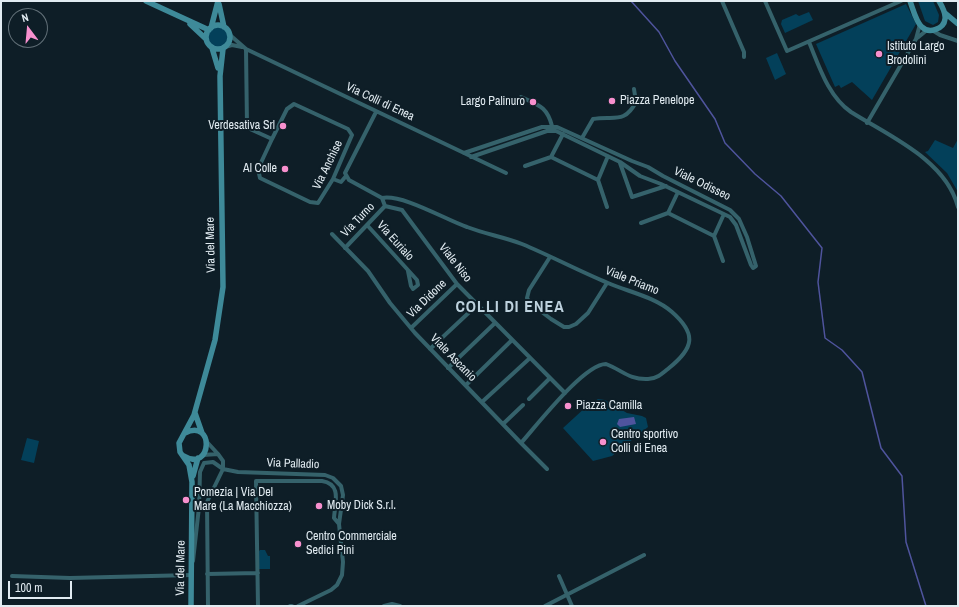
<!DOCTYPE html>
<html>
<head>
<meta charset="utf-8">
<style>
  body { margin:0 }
  #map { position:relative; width:959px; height:607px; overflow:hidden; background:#0e1e27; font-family:"Archivo Narrow",sans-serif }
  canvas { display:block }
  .frame { position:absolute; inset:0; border:2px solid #e1ebf1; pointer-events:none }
  .north { position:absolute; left:8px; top:8px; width:40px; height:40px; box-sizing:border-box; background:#0e1e27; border:1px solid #627078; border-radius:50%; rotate:344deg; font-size:11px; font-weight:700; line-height:16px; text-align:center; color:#e1ebf1 }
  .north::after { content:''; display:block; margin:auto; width:14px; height:18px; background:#f790ce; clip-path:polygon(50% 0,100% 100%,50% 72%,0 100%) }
  .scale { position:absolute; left:8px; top:581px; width:64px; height:18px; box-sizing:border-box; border:2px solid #e1ebf1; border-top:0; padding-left:5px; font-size:12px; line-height:14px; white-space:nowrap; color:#e1ebf1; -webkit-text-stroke:3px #0e1e27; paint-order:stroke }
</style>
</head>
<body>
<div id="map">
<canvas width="959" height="607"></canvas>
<div class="frame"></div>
<div class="north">N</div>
<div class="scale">100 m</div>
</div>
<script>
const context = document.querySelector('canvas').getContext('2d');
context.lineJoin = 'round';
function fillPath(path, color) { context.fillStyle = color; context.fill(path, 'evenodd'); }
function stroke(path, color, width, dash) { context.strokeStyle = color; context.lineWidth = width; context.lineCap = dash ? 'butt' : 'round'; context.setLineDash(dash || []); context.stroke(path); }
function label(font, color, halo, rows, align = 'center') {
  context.font = font + ' "Archivo Narrow",sans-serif'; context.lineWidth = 4; context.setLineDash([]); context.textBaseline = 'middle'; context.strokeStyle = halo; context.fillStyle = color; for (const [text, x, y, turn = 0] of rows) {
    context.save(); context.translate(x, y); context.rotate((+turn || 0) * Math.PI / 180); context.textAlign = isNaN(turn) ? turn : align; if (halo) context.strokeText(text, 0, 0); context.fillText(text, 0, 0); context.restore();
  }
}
fillPath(new Path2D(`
  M918,1H933L939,15L938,22L933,25L925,21Z
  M906,4L916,24L872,100L852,82L841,88L839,85L835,87L816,44Z
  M809,12L813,20L785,33L781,24L782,20L796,14L799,16Z
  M208 37a10 10 0 1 1 20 0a10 10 0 1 1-20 0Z
  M777,53L786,74L775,80L766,58Z
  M958,139V192L947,173L925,152L928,151L935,140L953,148Z
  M598,399L605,400L627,413L642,416L646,418L648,427L612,456L593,461L563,428L587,406Z
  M27,438L39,441L34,463L21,460Z
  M260,550H265L268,556H270V569H259V551Z`), '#03405a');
fillPath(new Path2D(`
  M634,417L636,424L620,427L617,424L619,419Z`), '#4f549d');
stroke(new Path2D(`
  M631,1L659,32L675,61L715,119L725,143L755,174L781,196L822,248L818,282L825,338L842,350L862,372L881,448L902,476L906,542L926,606`), '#4f549d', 1.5);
stroke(new Path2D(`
  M722,1L744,52V57
  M765,1L787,51L901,1
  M932,30L940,35L958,41
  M230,35L246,49L506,173
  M916,39L927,30
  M809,42C819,66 828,96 851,112C889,136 946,160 958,207
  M225,47L232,45L242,47
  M246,49L247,126L250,129L272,139L258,169L260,178L310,202L318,203L333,179L352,135L348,129L294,104L287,109L272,139
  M521,97C538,105 547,106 552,126
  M376,112L345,173L349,180L382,198
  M867,123L916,39L920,24
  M582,138L593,119C613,115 624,125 636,102L634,89
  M464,153L542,127H557L632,161L648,167L663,176L730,210L739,219L747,237L756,266L753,268L751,265L736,225L730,217L661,184L640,176L620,162L556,131H547L471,157
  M551,157L598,180L607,207
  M620,163L632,197L666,186
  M525,166L551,157L563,134
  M333,179L341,182L346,176
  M598,180L608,156
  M382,198L385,206L402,210
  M402,210L457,284L565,393
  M668,213L714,236
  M641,223L668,213L678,192
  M367,225L417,280L418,285L413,289L411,286L408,271
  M332,234L368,271L390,303L415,333L521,443C537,425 584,364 606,364C622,370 629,380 648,379C657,379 663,373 669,368C694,348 697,334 672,312C655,297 629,292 608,283C579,271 551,256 522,244C504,237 485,234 467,227C446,220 403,194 382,198
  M345,248L385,206
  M550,257L529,290L527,298L530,303L551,319L564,327H569L576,324L588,313L607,283
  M723,261L714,236L724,214
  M411,328L457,284
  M430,349L477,305
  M448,368L495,323
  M466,385L512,340
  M529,399L550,378
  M482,402L530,358
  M503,424L523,405
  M521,443L547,469
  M203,455L218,454L207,442
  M193,561L199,507L200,472L204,463L213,462L223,469L238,472L325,475L333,478L341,486L343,495L339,524L343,562L342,575L337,585L331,590L298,606
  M207,574L258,573
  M12,576L70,578L192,575
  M559,576L572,606
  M208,606L207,502L223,469V461L218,454
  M258,606L256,481H322C342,484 335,503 334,518L339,524
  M290,606H292
  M384,606L392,604L400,606
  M545,606L644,555`), '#35626b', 4);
stroke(new Path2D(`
  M146,1L209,30
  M910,1C913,9 916,22 922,27C929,34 944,29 945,19C946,13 942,6 939,1
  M219,4L224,27
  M945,13L958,24
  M190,24L206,39
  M206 37a12 12 0 1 1 24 0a12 12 0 1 1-24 0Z
  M211,28L218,1
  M212,48L218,68
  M195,413L202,433
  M184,456C212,473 215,418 185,433
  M193,476L198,458
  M191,606L192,482L189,465L180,452L179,443L194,415L215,340L223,287L220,76L223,49`), '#3e8a99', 5.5);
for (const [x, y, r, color] of [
  [879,54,4,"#f790ce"],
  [612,101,4,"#f790ce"],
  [533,102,4,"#f790ce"],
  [283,126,4,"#f790ce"],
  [285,169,4,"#f790ce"],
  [568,406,4,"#f790ce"],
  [603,442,4,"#f790ce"],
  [186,500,4,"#f790ce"],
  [319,506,4,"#f790ce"],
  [298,544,4,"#f790ce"]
]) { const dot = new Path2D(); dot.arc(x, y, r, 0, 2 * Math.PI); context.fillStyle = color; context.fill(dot); stroke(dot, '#0e1e27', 1.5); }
label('12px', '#e1ebf1', '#0e1e27', [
  ["Istituto Largo",887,47],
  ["Brodolini",887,61],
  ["Piazza Penelope",620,101],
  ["Largo Palinuro",525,102,"right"],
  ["Verdesativa Srl",275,126,"right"],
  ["Al Colle",277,169,"right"],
  ["Piazza Camilla",576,406],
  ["Centro sportivo",611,435],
  ["Colli di Enea",611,449],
  ["Pomezia | Via Del",194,493],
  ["Mare (La Macchiozza)",194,507],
  ["Moby Dick S.r.l.",327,506],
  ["Centro Commerciale",306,537],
  ["Sedici Pini",306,551]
], 'left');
label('12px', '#e1ebf1', '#0e1e27', [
  ["Via Colli di Enea",380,102,25],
  ["Via Anchise",328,165,-64],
  ["Viale Odisseo",702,184,26],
  ["Via Turno",358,220,-46],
  ["Via Eurialo",395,241,48],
  ["Via del Mare",211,245,-91],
  ["Viale Niso",455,263,52],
  ["Viale Priamo",632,281,22],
  ["Via Didone",427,299,-44],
  ["Viale Ascanio",453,358,46],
  ["Via Palladio",293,464,2],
  ["Via del Mare",181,568,-89]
]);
context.letterSpacing = '1px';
label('bold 16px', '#bed2de', '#0e1e27', [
  ["COLLI DI ENEA",510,308]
]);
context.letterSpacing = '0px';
</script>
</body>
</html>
